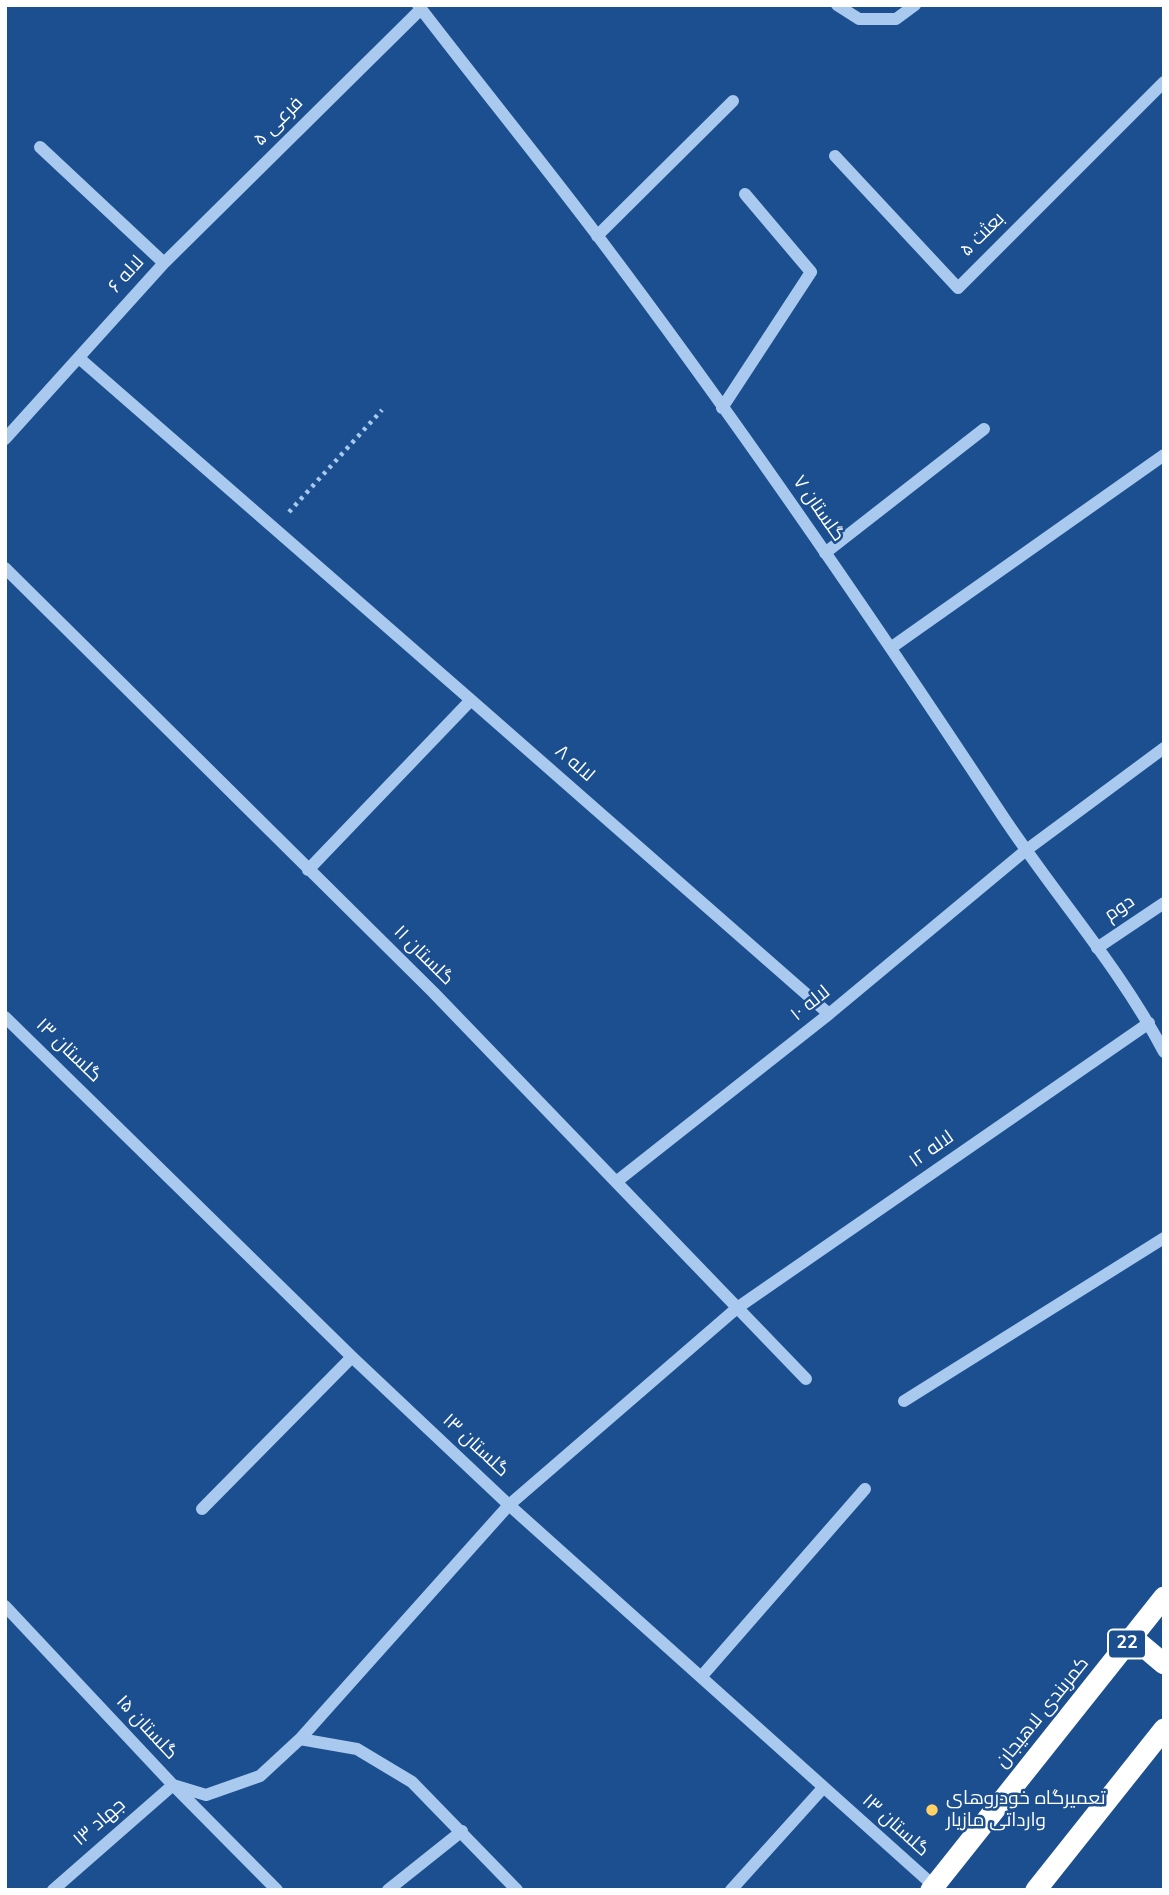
<!DOCTYPE html>
<html>
<head>
<meta charset="utf-8">
<style>
  body { margin:0 }
  #map { position:relative; width:1169px; height:1895px; overflow:hidden; background:#1b4f8f; font-family:"Nunito Sans",sans-serif }
  canvas { display:block }
  .frame { position:absolute; inset:0; border:7px solid #fff; pointer-events:none }
</style>
</head>
<body>
<div id="map">
<canvas width="1169" height="1895"></canvas>
<div class="frame"></div>
</div>
<script>
const context = document.querySelector('canvas').getContext('2d');
context.lineJoin = 'round';
function stroke(path, color, width, dash) { context.strokeStyle = color; context.lineWidth = width; context.lineCap = dash ? 'butt' : 'round'; context.setLineDash(dash || []); context.stroke(path); }
function label(font, color, halo, rows, align = 'center') {
  context.font = font + ' "Nunito Sans",Cairo,sans-serif'; context.lineWidth = 5; context.setLineDash([]); context.textBaseline = 'middle'; context.strokeStyle = halo; context.fillStyle = color; for (const [text, x, y, turn = 0] of rows) {
    context.save(); context.translate(x, y); context.rotate((+turn || 0) * Math.PI / 180); context.textAlign = isNaN(turn) ? turn : align; if (halo) context.strokeText(text, 0, 0); context.fillText(text, 0, 0); context.restore();
  }
}
stroke(new Path2D(`
  M289,512L382,410`), '#a9c9ee', 4.5, [3.5, 5]);
stroke(new Path2D(`
  M418,5C477,82 538,157 597,235C738,422 871,616 1000,812C1053,893 1119,966 1164,1052
  M837,5L859,19H896L915,5
  M40,147L164,263
  M835,156L958,288L1164,82
  M597,236L733,101
  M79,358L471,700
  M722,408L811,272L745,194
  M5,439L164,263L421,9
  M825,553L984,429
  M5,568L433,992L806,1379
  M892,647L1164,455
  M308,870L471,700L829,1014
  M1097,948L1164,903
  M5,1017L352,1357L509,1505L934,1886
  M616,1182L829,1014L1025,851L1164,748
  M904,1401L1164,1238
  M202,1509L352,1357
  M5,1606L173,1785L206,1795L260,1776L300,1739L357,1749L412,1782L517,1890
  M701,1677L865,1489
  M300,1739L509,1505L737,1308L1149,1023
  M53,1890L173,1785L277,1890
  M388,1890L462,1831
  M731,1890L823,1788`), '#a9c9ee', 12);
stroke(new Path2D(`
  M1132,1637L1164,1664
  M931,1890L1164,1597
  M1036,1890L1164,1729`), '#fff', 21);
for (const [x, y, r, color] of [
  [932,1810,7,"#ffd166"]
]) { const dot = new Path2D(); dot.arc(x, y, r, 0, 2 * Math.PI); context.fillStyle = color; context.fill(dot); stroke(dot, '#1b4f8f', 2.5); }
for (const [x, y, w] of [
  [1127,1644,38]
]) { const box = new Path2D(); box.roundRect(x - w / 2, y - 14.5, w, 29, 5); context.fillStyle = '#1b4f8f'; context.fill(box); stroke(box, '#fff', 2); }
label('bold 18px', '#fff', null, [
  ["22",1127,1644]
]);
label('19px', '#fff', '#1b4f8f', [
  ["فرعی ۵",279,122,-45],
  ["بعثت ۵",983,235,-45],
  ["لاله ۶",127,275,-48],
  ["گلستان ۷",818,509,55],
  ["لاله ۸",574,764,41],
  ["دوم",1120,909,-34],
  ["گلستان ۱۱",423,956,45],
  ["لاله ۱۰",811,1004,-39],
  ["گلستان ۱۳",68,1051,44],
  ["لاله ۱۲",932,1150,-35],
  ["گلستان ۱۳",475,1446,43],
  ["کمربندی لاهیجان",1043,1713,-51],
  ["گلستان ۱۵",146,1728,47],
  ["جهاد ۱۳",100,1823,-41],
  ["گلستان ۱۳",895,1826,42]
]);
label('19px', '#fff', '#1b4f8f', [
  ["تعمیرگاه خودروهای",946,1799],
  ["وارداتی مازیار",946,1821]
], 'left');
</script>
</body>
</html>
